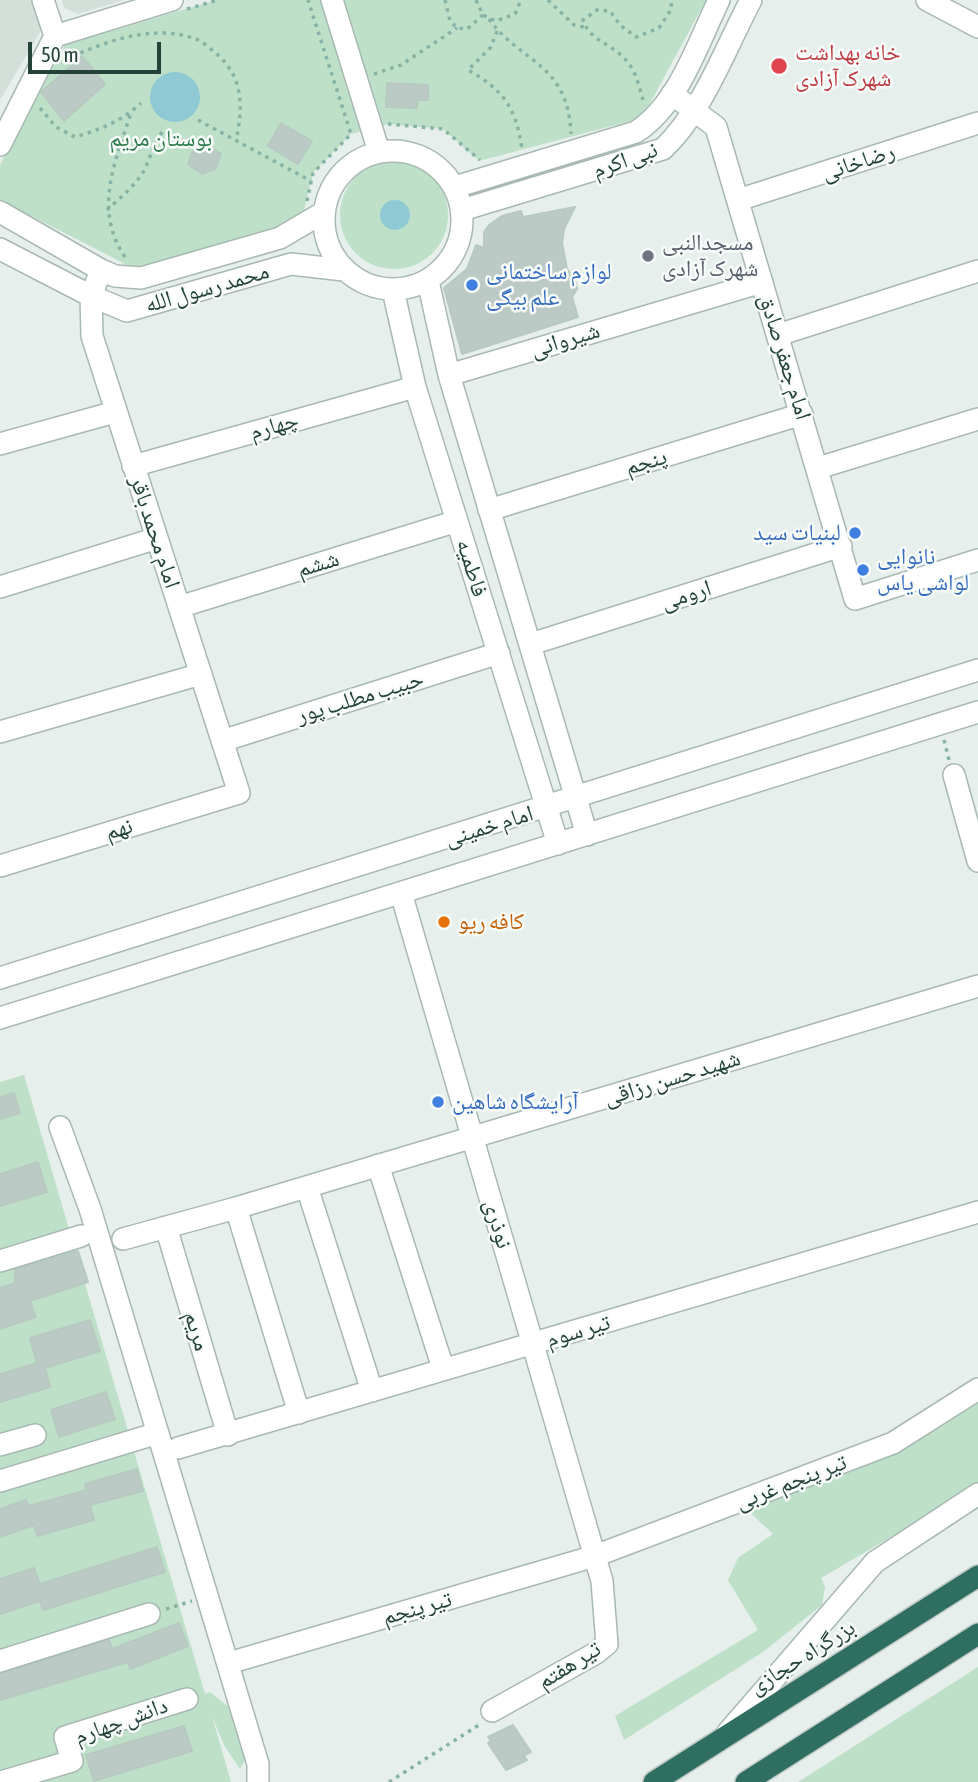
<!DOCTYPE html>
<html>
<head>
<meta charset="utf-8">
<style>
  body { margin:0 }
  #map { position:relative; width:978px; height:1782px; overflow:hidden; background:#e6efeb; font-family:"Asap Condensed",sans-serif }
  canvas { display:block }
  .scale { position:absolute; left:28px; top:42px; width:133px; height:32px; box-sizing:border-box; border:4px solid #24423a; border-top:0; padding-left:9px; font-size:21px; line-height:24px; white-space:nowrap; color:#24423a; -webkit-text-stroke:5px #f7fbf9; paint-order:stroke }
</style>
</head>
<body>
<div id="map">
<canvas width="978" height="1782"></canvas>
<div class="scale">50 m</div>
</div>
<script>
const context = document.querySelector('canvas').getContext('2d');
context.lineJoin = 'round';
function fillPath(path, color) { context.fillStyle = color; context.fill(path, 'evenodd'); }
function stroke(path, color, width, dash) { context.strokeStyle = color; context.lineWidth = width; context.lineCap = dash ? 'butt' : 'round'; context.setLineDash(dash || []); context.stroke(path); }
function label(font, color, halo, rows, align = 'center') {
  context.font = font + ' "Asap Condensed","Noto Naskh Arabic",sans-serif'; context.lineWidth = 5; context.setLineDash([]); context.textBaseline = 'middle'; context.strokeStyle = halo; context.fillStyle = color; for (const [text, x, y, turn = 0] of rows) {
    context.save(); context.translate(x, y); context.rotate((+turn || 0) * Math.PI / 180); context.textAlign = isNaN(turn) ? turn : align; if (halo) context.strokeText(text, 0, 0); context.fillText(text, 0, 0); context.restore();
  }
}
fillPath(new Path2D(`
  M0,0H32L42,29L0,100Z
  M62,0H124L78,14L64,8Z`), '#d4dfda');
fillPath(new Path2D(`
  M216,0H706L642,118L479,161L443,129L388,124L351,134L313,173L302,219L135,269L0,200V165L65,45Z
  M340 215a54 54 0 1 1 108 0a54 54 0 1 1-108 0Z
  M24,1075L205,1694L210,1692L236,1713L247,1756L240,1769L224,1745L212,1716L231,1782H0V1082Z
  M978,1397V1486L821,1578L825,1587L822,1605L763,1652L624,1740L615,1716L758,1630L728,1580L738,1558L773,1534L744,1507L891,1456Z
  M978,1667V1782H798Z`), '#bfe0c8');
fillPath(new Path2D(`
  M150 97a25 25 0 1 1 50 0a25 25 0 1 1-50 0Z
  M380 215a15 15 0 1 1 30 0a15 15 0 1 1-30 0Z`), '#8ec9d4');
const building = new Path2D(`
  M82,56L105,84L64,121L41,92Z
  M387,83L428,85V100H417V108L386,107Z
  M281,123L312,141L298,164L268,146Z
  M209,146L221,154L215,169L202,174L188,164L193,151Z
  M575,207L564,229L562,243L567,269L575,280L577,289L572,297L578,317L462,354L444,288L467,269L476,245L484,248V232L489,225L502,216L521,211L523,217Z
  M14,1093L20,1113L0,1119V1097Z
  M38,1162L47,1192L0,1206V1174Z
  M78,1251L88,1282L30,1301L36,1317L0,1329V1288L15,1283V1270Z
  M90,1320L100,1351L45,1368L50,1387L0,1402V1374L37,1363L30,1338Z
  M106,1392L115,1419L59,1437L51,1410Z
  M137,1469L143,1491L90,1505L94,1520L37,1536L34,1525L0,1537V1509L26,1500L28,1506L87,1490L85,1484Z
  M157,1547L165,1572L43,1610L40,1601L0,1614V1579L34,1568L40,1584Z
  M179,1623L188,1646L130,1669L128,1662L0,1700V1674L109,1640L112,1649Z
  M513,1725L531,1752L524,1756L527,1760L506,1770L488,1743L491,1741L488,1737Z
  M184,1726L192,1751L94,1781L86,1755Z`);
fillPath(building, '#bbcac4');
stroke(building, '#b8c9c2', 2);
const minor = new Path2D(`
  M43,0L55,36
  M332,0L379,152
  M927,0L978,27
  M672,94L716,127L855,599L978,560
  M0,145L55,36L172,0
  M324 220a69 69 0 1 1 138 0a69 69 0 1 1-138 0Z
  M455,187L636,132C679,104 697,45 719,0
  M738,200L978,123
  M462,210L663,149C703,111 725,49 751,0
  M0,212L101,270L115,276L141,278L280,238L324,212
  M0,249L91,296L127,311L291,264L344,270
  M428,281L449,375L587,835
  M393,290L415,387L558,844
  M778,335L978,271
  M449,375L762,282
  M0,444L115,412
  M133,466L415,387
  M818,468L978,419
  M489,510L802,414
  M0,587L157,538
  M179,607L457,521
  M531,644L841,546
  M0,732L201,674
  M222,741L499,653
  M954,775L978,861
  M0,866L239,793L92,336L91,296L101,270
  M401,893L602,1581L607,1644L596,1653L492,1711
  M0,978L978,670
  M0,1018L978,712
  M60,1127L90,1209L258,1764V1782
  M378,1165L443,1368
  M307,1187L372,1391
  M236,1208L299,1413
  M166,1227L228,1435
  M123,1239L236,1208L978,986
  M0,1261L81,1236
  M0,1445L35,1435
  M178,1448L978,1212
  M0,1481L158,1433
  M239,1660L595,1556L893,1443L978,1389
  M0,1661L149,1614
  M728,1732L875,1562L978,1494
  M1,1782L72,1761L65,1737L187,1699`);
const highway = new Path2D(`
  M654,1782L978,1576
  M746,1782L978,1634`);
stroke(minor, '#a8b8b2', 24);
stroke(highway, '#c2cac8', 24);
stroke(new Path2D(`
  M445,0L450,21L457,28L467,29L483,15
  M476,0L483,15L496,21L515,14L521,0
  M548,0L574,25L584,27
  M187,9L218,0
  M489,19C521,64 568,62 571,134
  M497,31L491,47L468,70C504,90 516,108 522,149
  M65,60C103,42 154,23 196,39C204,42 211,50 218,55C244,79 243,108 236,140
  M374,74L401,65L457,28
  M643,100C639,86 635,68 624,58C610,43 590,41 583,20L597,10L610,11L620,25L636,37L659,28L672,8L670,0
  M40,108L56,127L75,137C99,130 122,121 141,103
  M198,120L311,181
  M388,124L443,129L480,160
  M307,201L313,173L351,134L308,0
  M107,210C121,197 140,182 147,164C152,151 156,141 164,129
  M125,257C93,210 115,162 131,113
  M944,740L949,760
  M166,1609L192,1601
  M389,1782L479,1725`), '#86b3a5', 3.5, [3.5, 5]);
stroke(minor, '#fff', 21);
stroke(highway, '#2f6f62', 21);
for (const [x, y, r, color] of [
  [779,66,9,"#e0444e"],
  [648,256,7,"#6b7280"],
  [472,285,7,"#3f7fe0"],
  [855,533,7,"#3f7fe0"],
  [863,570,7,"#3f7fe0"],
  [444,922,7,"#e8710a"],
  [438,1102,7,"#3f7fe0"]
]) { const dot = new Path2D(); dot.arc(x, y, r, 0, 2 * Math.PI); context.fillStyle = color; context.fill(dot); stroke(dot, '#f7fbf9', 2.5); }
label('23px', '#be3a42', '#f7fbf9', [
  ["خانه بهداشت",795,53],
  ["شهرک آزادی",795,79]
], 'left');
label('23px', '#2d7a4b', '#f7fbf9', [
  ["بوستان مریم",161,139]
]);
label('23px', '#24423a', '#f7fbf9', [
  ["نبی اکرم",625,160,-20],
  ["رضاخانی",858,162,-18],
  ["محمد رسول الله",207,288,-16],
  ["شیروانی",565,340,-17],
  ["امام جعفر صادق",785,357,73],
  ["چهارم",274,426,-16],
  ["پنجم",646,462,-17],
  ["امام محمد باقر",155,532,72],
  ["ششم",318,564,-17],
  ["فاطمیه",472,568,73],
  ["ارومی",686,595,-18],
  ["حبیب مطلب پور",360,697,-17],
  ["امام خمینی",489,826,-17],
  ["نهم",119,829,-17],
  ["شهید حسن رزاقی",672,1078,-17],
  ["نوذری",498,1224,74],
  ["مریم",197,1331,73],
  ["تیر سوم",578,1331,-17],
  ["تیر پنجم غربی",791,1482,-21],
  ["تیر پنجم",417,1608,-16],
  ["بزرگراه حجازی",802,1657,-32],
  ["تیر هفتم",569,1665,-32],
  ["دانش چهارم",121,1721,-20]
]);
label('23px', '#5b616d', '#f7fbf9', [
  ["مسجدالنبی",662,243],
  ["شهرک آزادی",662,269]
], 'left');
label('23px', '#366cbe', '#f7fbf9', [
  ["لوازم ساختمانی",486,272],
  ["علم بیگی",486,298],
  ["لبنیات سید",841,533,"right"],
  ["نانوایی",877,557],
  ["لواشی یاس",877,583],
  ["آرایشگاه شاهین",452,1102]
], 'left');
label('23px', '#c56008', '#f7fbf9', [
  ["کافه ریو",458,922]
], 'left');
</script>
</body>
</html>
